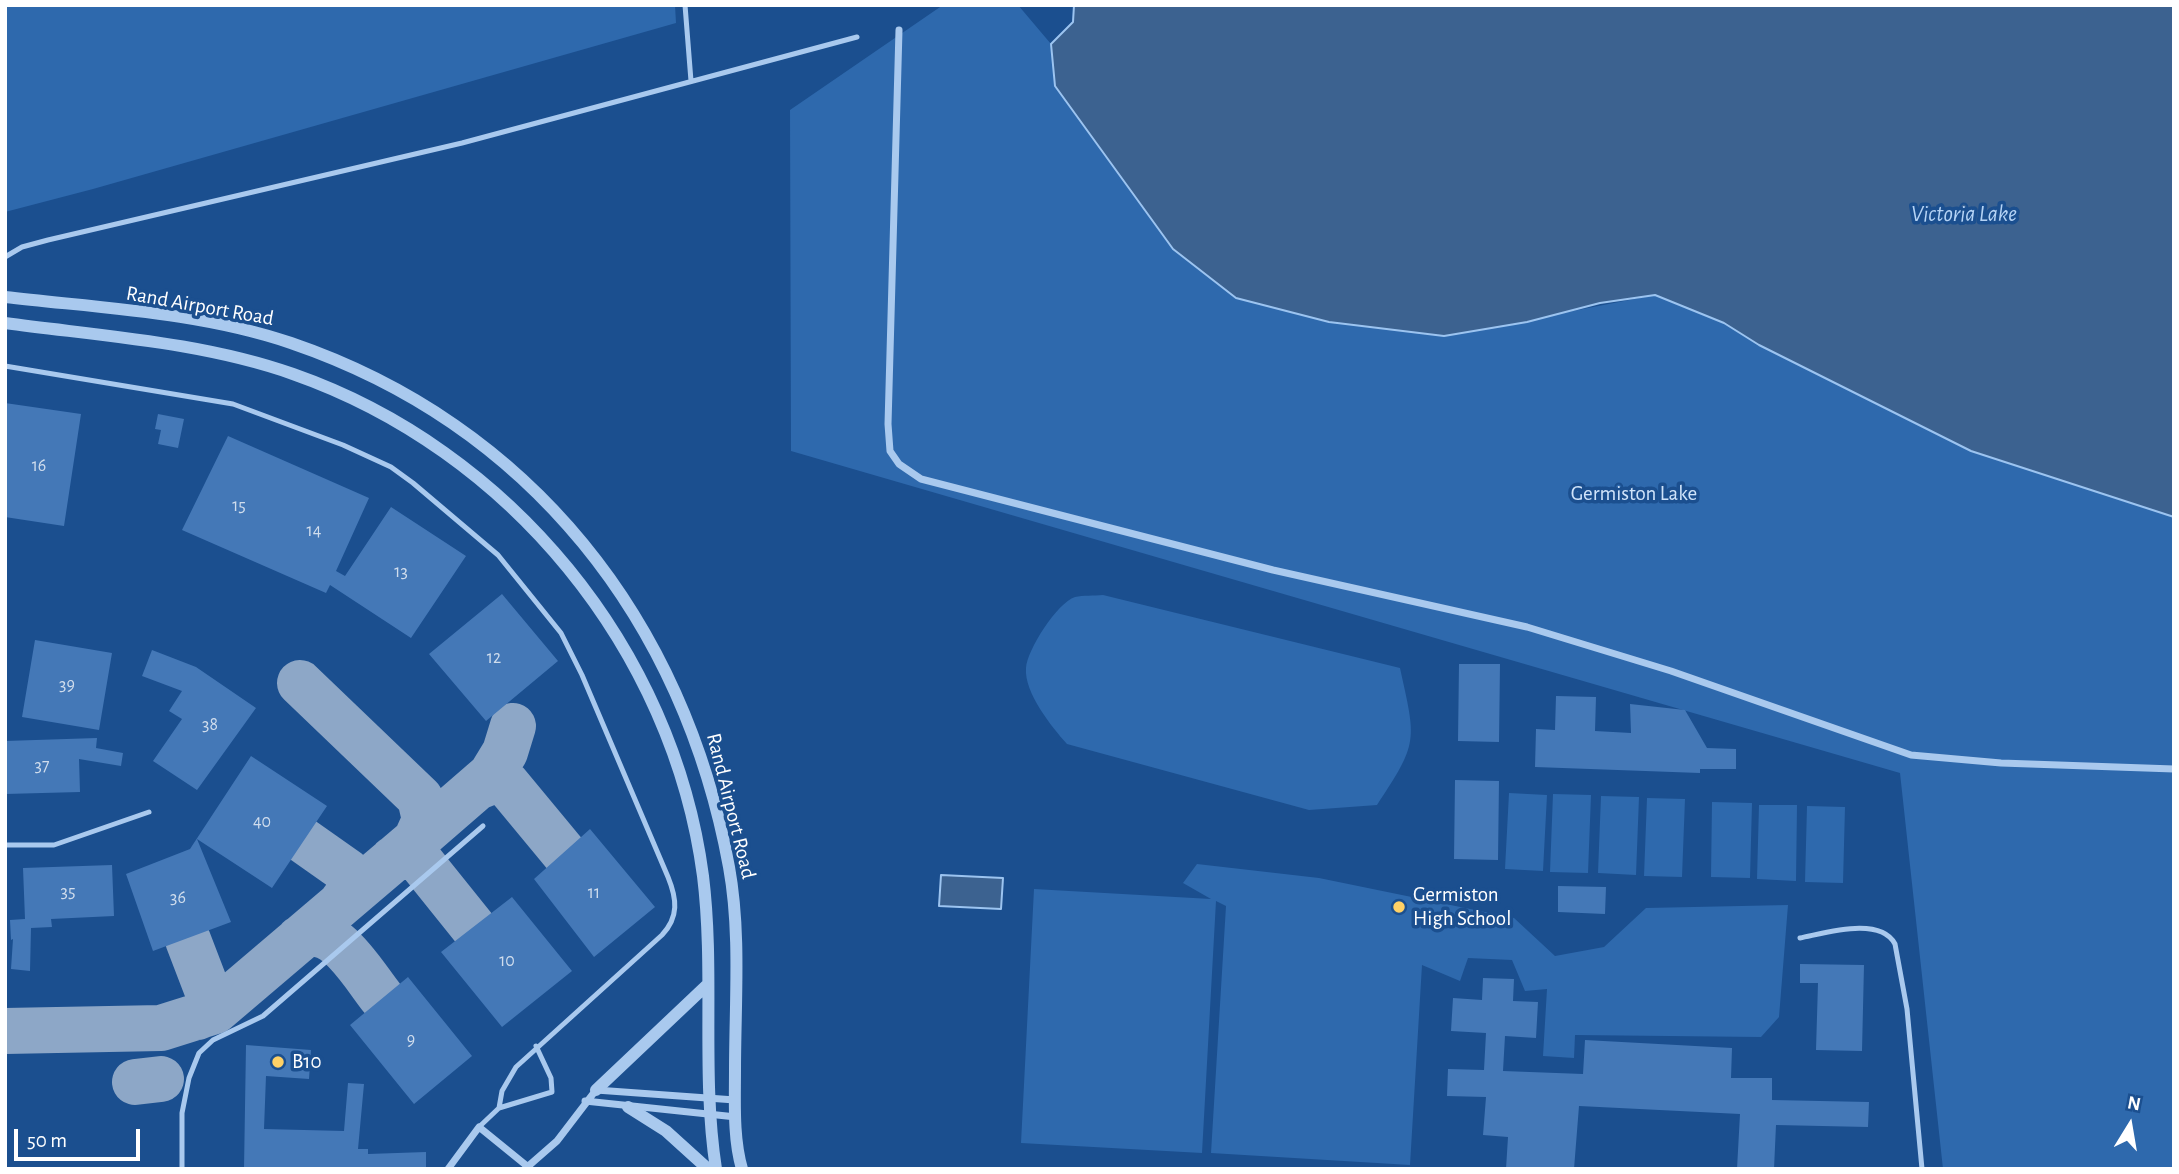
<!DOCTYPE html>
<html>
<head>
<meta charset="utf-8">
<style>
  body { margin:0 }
  #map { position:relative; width:2179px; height:1174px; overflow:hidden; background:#1b4f8f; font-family:"Alegreya Sans",sans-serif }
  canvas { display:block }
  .frame { position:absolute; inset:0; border:7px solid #fff; pointer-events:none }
  .north { position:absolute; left:2095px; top:1090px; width:70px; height:70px; -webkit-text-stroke:5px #1b4f8f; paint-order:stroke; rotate:11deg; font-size:19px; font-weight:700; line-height:28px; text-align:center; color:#fff }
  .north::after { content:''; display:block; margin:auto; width:24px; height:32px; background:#fff; clip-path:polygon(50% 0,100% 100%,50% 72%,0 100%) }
  .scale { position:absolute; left:14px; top:1129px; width:126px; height:32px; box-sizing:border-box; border:4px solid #fff; border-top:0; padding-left:9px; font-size:21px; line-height:24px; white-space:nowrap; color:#fff; -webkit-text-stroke:5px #1b4f8f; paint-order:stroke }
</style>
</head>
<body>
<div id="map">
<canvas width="2179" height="1174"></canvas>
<div class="frame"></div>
<div class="north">N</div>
<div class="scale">50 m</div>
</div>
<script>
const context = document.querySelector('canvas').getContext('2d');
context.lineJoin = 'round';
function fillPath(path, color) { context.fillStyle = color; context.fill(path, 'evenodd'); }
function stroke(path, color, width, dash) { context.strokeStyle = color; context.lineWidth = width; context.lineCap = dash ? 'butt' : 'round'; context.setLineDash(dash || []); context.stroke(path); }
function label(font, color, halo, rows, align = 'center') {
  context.font = font + ' "Alegreya Sans",sans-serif'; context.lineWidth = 7; context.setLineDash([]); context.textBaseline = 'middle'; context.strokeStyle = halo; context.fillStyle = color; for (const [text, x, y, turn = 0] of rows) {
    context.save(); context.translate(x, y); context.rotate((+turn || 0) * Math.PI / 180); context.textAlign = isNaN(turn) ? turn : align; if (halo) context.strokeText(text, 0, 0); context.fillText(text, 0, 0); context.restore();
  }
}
fillPath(new Path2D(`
  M5,5H675L676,23L93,189L5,212Z
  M943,5H1018L1051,44L1055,86L1173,249L1236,298L1329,322L1444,336L1655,295L1724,323L1759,345L1971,451L2174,517V1169H1943L1900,773L791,451L790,110Z
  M1103,595L1400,668C1416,741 1419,742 1377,805L1309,810L1067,744C1052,727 1024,693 1026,668C1027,650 1057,603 1075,597C1083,595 1094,596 1103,595Z
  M1509,793L1547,795L1543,871L1505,869Z
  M1553,794L1591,795L1588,873L1550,872Z
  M1601,796L1639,797L1636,875L1598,873Z
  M1647,798L1685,799L1682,877L1644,876Z
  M1712,802L1752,803L1750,878L1711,877Z
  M1759,805H1797L1796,881L1757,879Z
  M1807,806L1845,807L1843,883L1805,882Z
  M1197,864L1319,878L1514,918L1555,956L1604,947L1646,908L1788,905L1779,1017L1761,1037L1575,1035L1574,1058L1543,1056L1547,989L1525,991L1512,960L1468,958L1460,981L1422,965L1410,1165L1211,1153L1226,906L1216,901L1202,1153L1021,1143L1034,889L1211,899L1183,883Z`), '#2e69ad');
const water = new Path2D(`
  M1074,5H2174V517L1971,451L1759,345L1724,323L1655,295L1600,303L1527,322L1444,336L1329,322L1236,298L1173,249L1055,86L1051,44L1073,22Z
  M941,875L1003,878L1001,909L939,906Z`);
fillPath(water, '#3c6290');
stroke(water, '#9cc4f0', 2);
stroke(new Path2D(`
  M478,787L493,781L506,783L564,853
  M416,840L491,775L505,752L513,726
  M304,841L348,872L350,891L342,902
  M393,859L408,856L420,861L473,927
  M299,939C331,916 364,976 382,998
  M188,940L211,1000L208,1009L198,1017
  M5,1031L161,1028L215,1011L416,840L425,820L420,798L300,683
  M135,1082L161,1079`), '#8da7c7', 46);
fillPath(new Path2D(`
  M5,403L81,414L64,526L5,517Z
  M158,414L184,419L178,448L158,444L161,430L155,429Z
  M228,436L369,498L336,571L345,576L391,507L466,556L411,638L330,585L326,593L182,530Z
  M502,594L558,661L486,721L429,654Z
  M35,640L112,653L99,730L22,717Z
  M152,650L196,667L256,708L197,790L153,761L182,719L169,711L182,691L142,676Z
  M1459,664H1500L1499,742L1458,741Z
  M1556,696L1596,697L1595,731L1631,733L1630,704L1685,710L1707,748L1736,749V769H1700V773L1535,767L1536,729L1555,730Z
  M97,738L96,748L123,753L121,766L79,759L80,792L5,794V741Z
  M251,756L327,806L272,888L197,839L231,922L153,951L126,874L190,849Z
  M1455,780L1499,781L1498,860L1454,859Z
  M590,829L655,907L594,957L534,879Z
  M112,865L114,916L51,919L52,927L31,928L30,971L11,969L13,939L11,940L10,920L25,919L23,868Z
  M1558,886L1606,887L1605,914L1558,912Z
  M512,897L572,971L502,1027L441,952Z
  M1800,964L1864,965L1862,1051L1816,1050L1818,983H1800Z
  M408,977L472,1056L414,1104L350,1025Z
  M1483,978L1514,979L1513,1001L1538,1002L1536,1038L1505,1036L1503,1071L1583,1074L1585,1040L1732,1048L1731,1078H1772V1100L1869,1102L1868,1127L1776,1125L1774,1169H1737L1740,1114L1579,1106L1574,1169H1506L1508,1137L1483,1135L1486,1097L1447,1096L1448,1069L1484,1070L1486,1033L1451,1031L1453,998L1482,1000Z
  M246,1045L311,1050L309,1079L266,1076L264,1129L344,1131L348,1083L364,1084L358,1149H368V1154L426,1152V1169H244Z`), '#4478b7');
stroke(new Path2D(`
  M685,5L691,81
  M5,257L22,247L48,240L462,143L857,37
  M5,366L233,404L343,445L391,467L413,483L498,555L561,633L582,675L668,877C677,899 679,917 662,935L516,1067L502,1091L499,1108
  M5,845H54L149,812
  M1800,938C1826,933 1880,916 1895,944L1907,1009L1922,1169
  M479,1127L499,1108L552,1092L551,1078L536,1046
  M182,1169V1113L189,1078L199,1053L213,1040L263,1016L483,826`), '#a9c9ee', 5);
stroke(new Path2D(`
  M899,30L888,424L890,451L899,464L921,479L1273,570L1527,627L1671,671L1911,755L2001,763L2174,769
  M585,1101L736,1117
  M448,1169L479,1127L527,1166
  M525,1169L557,1141L596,1090L735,1100`), '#a9c9ee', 7);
stroke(new Path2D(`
  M5,297C100,308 200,312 291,343C531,425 684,621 729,867C741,933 735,1003 735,1071C735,1102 733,1138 742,1169
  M5,323C101,336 202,342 293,374C510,450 673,649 703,876C715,973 701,1072 716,1169
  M596,1090L708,984
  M628,1107L666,1131L708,1169`), '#a9c9ee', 12);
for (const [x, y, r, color] of [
  [1399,907,7,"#ffd166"],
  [278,1062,7,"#ffd166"]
]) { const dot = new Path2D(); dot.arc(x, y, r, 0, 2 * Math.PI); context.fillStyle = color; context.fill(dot); stroke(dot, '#1b4f8f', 2.5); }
label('18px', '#d0dded', null, [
  ["16",39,466],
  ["15",239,506],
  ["14",314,531],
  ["13",401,572],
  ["12",494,658],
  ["39",67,685],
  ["38",210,725],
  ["37",42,766],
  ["40",262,822],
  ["35",68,892],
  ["11",594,893],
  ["36",178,898],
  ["10",507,961],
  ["9",411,1040]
]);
label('21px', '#fff', '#1b4f8f', [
  ["Rand Airport Road",200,306,10],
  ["Rand Airport Road",731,806,76]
]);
label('21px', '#cfe3fa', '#1b4f8f', [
  ["Germiston Lake",1634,494]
]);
label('21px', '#fff', '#1b4f8f', [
  ["Germiston",1413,895],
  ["High School",1413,919],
  ["B10",292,1062]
], 'left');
label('italic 23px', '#b5d3f5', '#1b4f8f', [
  ["Victoria Lake",1964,214]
]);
</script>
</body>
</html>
